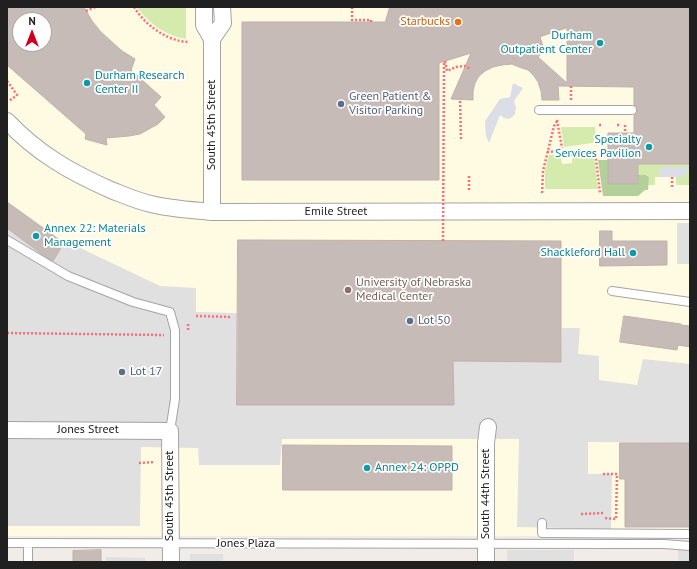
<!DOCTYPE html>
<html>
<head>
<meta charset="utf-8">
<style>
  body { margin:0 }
  #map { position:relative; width:697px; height:569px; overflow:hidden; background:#f1ece7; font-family:"PT Sans",sans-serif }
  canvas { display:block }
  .frame { position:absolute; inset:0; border:8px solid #202020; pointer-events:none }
  .north { position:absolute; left:12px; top:12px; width:40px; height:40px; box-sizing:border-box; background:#fff; border:1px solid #a6a6a6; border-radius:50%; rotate:0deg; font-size:11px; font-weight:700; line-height:16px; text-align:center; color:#202020 }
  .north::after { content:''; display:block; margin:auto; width:14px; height:18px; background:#d1001f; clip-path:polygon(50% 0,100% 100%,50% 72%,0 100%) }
</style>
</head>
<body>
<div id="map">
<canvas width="697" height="569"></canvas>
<div class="frame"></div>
<div class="north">N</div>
</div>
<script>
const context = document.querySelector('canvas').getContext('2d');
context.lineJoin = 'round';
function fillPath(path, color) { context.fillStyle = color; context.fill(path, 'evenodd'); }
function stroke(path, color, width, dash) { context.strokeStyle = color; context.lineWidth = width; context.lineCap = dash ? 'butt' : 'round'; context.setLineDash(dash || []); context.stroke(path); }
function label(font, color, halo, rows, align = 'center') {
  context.font = font + ' "PT Sans",sans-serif'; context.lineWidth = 3.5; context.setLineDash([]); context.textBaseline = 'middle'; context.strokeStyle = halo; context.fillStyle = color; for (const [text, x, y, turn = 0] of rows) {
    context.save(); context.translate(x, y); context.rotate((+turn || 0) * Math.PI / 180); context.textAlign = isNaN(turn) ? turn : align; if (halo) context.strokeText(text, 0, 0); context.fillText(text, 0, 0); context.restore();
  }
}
fillPath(new Path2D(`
  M7,7H690V536H7ZM20,20H44V44H20Z`), '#fffbe2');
fillPath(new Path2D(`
  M137,7H186V39C166,36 148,23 137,7Z
  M561,127H595L596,139L597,141L600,142L564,147Z
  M560,154L562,164L572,163V157L592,154L594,156L598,189H545V171L549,155Z
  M638,164H690V167H659V177H655V185H648L649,177L647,175H638Z
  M686,171H690V185H676V177H686Z`), '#d5ebad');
fillPath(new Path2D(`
  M598,160H608V184H638V175H646L649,177L648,190H645L638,196H603Z`), '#b3d09b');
fillPath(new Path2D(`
  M677,223H690V264H677Z
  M7,228L52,261L64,243L74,245L160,286L196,288V312L237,313V405H452L454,404L453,361L561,362L562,328H580L578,354L599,356V380L637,385L643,359L690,364V443L588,442V474H612L611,529L517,527L519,439H282L280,465H199L198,448L141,447L140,526H7Z
  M507,550H574V562H507Z
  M678,550H690V562H678Z
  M190,554H223V562H190Z
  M106,557L145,558V562H106Z`), '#e0e0e0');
fillPath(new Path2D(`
  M513,83L523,88L514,101L516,107L515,114L512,117L509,119L504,118L500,115L489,143L486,136L485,121L500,99L510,97Z
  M659,167H690V171H686V177H659Z`), '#dbdde7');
const building = new Path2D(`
  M7,7H84L92,21L101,32L122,51L135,59L131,70L161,97L154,105L165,117L158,124L140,134L129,136L106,138L107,145L85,139L86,134L7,65ZM20,20H44V44H20Z
  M390,7H690V164H638V184H608V133H634V115L637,113V107L634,105V87L558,86L559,100H542L541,91L538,82L534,76L528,70L519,67L512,64L502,65L493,67L485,71L479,76L475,83L473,91V100L451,99L471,53L439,63V180H242V22H385ZM567,28V83L538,57L544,49L540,37Z
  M7,202L64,243L53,261L43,255L7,228Z
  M600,231H612V241H667V265L600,266Z
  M238,240L561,241V362L453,361L454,405H237Z
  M624,316L681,324V325L690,326V347L678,345L677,350L620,342Z
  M620,443H690V527H625V479H620Z
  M283,445L452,446V490H283Z
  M101,550V562H73V551Z`);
fillPath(building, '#c6bbb6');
stroke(building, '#c3b0a9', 1);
const service = new Path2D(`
  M539,110H632
  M7,240L68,276L133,302L170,312L175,330V399L170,431
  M612,291L690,302
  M542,523V533L690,534
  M7,543L625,544H664L690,546
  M28,543V562`);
const minor = new Path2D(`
  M204,7V25L212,39V212
  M212,39L223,23L222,7
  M7,121C37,153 70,172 111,190C124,195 137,201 151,204C171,209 192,210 212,212L690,211
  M7,430L170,431L171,562
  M486,562V443L488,427`);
stroke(service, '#a4a4a4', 10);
stroke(minor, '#a4a4a4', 18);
stroke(new Path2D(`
  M134,7C145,25 167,41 188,42
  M352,7V20H371V22
  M86,11L95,7
  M445,61L447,71L456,67L465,66L471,69
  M7,81L17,95L9,101
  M571,86V100
  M460,101L461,141
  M557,120L562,148
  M599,125H603
  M617,125H621
  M625,125V133
  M547,152L559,151
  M571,155L595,151L600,193
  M469,176V192
  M672,177V187
  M542,193L543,171L554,126L557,121
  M196,316L232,317
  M188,330V322
  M7,333L164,335
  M139,463L155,462
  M604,475V474H617L616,519L604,518
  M581,514L604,513`), '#fb6e75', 2.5, [2, 2]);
stroke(service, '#fff', 8);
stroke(minor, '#fff', 16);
stroke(new Path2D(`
  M443,241L444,62`), '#fb6e75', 2.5, [2, 2]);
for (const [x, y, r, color] of [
  [458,22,4,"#e8710a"],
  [600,43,4,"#0f9aa8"],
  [87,83,4,"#0f9aa8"],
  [341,104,4,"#5c6f8a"],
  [649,147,4,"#0f9aa8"],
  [36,236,4,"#0f9aa8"],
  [633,253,4,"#0f9aa8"],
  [348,290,4,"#8d6e63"],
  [410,321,4,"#5c6f8a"],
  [122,372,4,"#5c6f8a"],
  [367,468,4,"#0f9aa8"]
]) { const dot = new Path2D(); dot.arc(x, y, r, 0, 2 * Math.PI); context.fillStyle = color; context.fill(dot); stroke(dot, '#fff', 1.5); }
label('12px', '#c56008', '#fff', [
  ["Starbucks",450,22]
], 'right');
label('12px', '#0d838f', '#fff', [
  ["Durham",592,36],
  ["Outpatient Center",592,50],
  ["Durham Research",95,76,"left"],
  ["Center II",95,90,"left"],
  ["Specialty",641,140],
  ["Services Pavilion",641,154],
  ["Annex 22: Materials",44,229,"left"],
  ["Management",44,243,"left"],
  ["Shackleford Hall",625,253],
  ["Annex 24: OPPD",375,468,"left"]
], 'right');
label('12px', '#4e5e75', '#fff', [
  ["Green Patient &",349,97],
  ["Visitor Parking",349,111],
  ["Lot 50",418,321],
  ["Lot 17",130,372]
], 'left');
label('12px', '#202020', '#fff', [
  ["South 45th Street",212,125,-90],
  ["Emile Street",336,212],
  ["Jones Street",88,430],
  ["South 44th Street",486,494,-90],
  ["South 45th Street",170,496,-90],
  ["Jones Plaza",246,544]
]);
label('12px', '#785e54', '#fff', [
  ["University of Nebraska",356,283],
  ["Medical Center",356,297]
], 'left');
</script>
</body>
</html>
